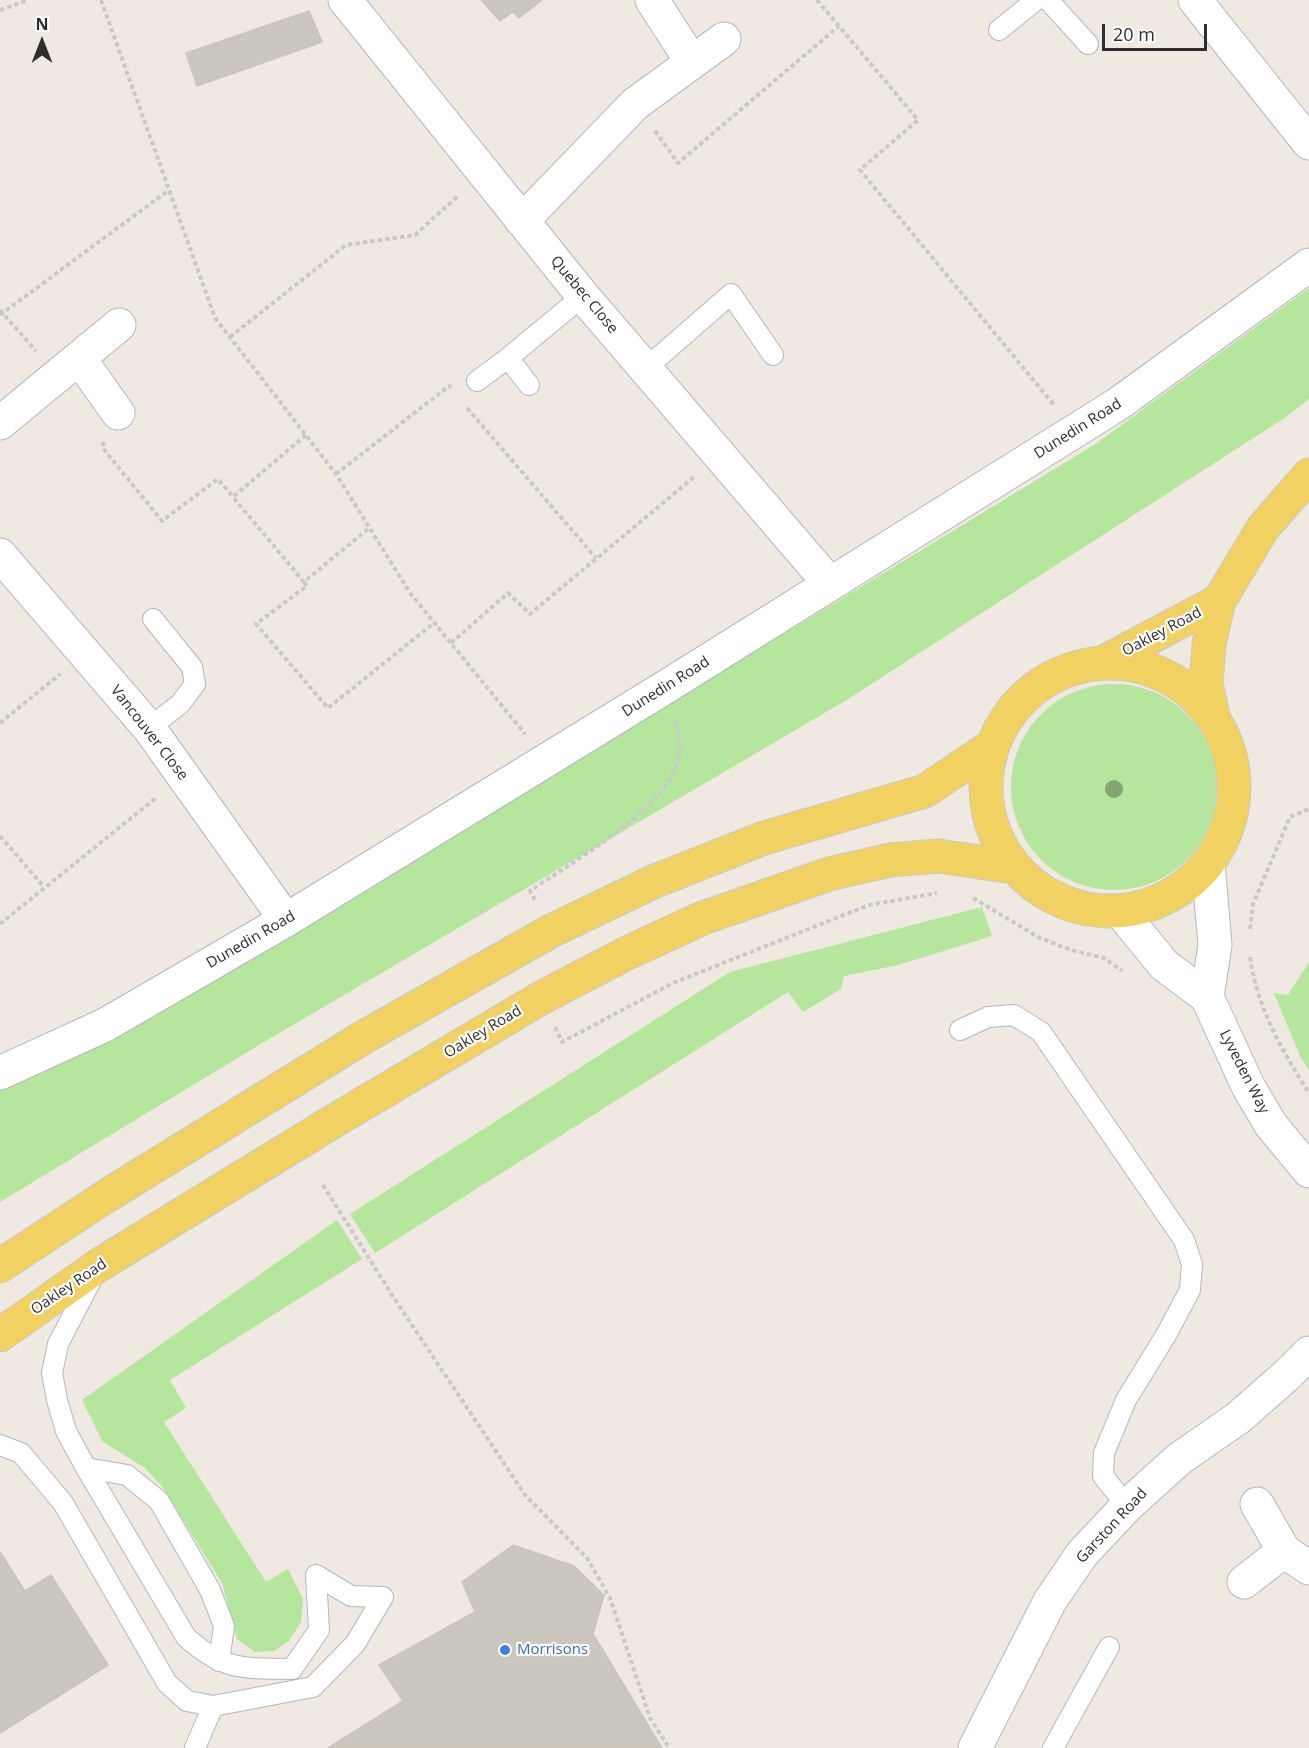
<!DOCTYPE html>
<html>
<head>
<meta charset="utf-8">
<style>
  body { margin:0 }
  #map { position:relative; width:1309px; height:1748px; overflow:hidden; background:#efe9e1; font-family:"Open Sans",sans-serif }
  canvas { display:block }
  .north { position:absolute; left:12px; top:12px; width:60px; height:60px; -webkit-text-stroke:4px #fff; paint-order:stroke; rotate:0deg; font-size:16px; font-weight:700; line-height:24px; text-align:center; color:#2e2e2e }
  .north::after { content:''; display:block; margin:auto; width:21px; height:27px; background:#2e2e2e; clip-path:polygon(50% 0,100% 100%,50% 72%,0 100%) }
  .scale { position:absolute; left:1102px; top:24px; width:105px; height:27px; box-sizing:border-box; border:3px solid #2e2e2e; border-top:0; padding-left:8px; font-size:18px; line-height:21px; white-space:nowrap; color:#2e2e2e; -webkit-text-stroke:4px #fff; paint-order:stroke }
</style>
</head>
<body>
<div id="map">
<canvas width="1309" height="1748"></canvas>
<div class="north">N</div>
<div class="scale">20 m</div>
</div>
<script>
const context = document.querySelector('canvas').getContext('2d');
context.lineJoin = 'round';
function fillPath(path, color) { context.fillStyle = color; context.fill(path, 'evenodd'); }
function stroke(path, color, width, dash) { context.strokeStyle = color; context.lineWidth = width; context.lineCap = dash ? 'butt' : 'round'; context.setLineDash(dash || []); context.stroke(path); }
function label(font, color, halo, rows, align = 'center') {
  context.font = font + ' "Open Sans",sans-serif'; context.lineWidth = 4.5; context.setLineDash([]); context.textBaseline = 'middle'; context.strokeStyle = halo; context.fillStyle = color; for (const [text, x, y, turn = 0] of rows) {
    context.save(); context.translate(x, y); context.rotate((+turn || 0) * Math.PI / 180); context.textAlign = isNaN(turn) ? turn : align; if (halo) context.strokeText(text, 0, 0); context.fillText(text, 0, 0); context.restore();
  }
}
fillPath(new Path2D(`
  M1309,288V399L1286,417L845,701L269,1039L0,1202V1091L532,787L1094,445Z
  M1011 787a103 103 0 1 1 206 0a103 103 0 1 1-206 0Z
  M982,907L992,936L898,965L844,976L841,989L803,1012L788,992L375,1253L350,1214L730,972Z
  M1309,962V1071L1300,1056L1274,993L1288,995Z
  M337,1220L362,1259L170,1380L186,1408L164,1422L266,1582L288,1569L303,1599L301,1622L289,1641L274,1651L255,1652L237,1639L222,1583L162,1486L145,1468L102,1441L82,1400Z`), '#b6e59e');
const building = new Path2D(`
  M481,0H542L519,18L513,12L500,21Z
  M309,11L322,42L197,86L186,53Z
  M513,1545L574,1566L604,1595L593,1634L662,1748H328L403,1701L379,1665L475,1612L462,1582Z
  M0,1552L25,1591L51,1575L108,1665L0,1733Z`);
fillPath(building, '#cbc7bf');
stroke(building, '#cbc5ba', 1.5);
const lane = new Path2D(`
  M1048,0L1088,44
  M999,30L1036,0
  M508,358L583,296
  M646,368L731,294L773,355
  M477,381L508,358L529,385
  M149,728L180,704L195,684L192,667L153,619
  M960,1030L988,1017L1014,1015L1041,1032L1184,1240L1192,1264L1190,1290L1166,1335L1126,1400L1104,1453L1103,1476L1127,1506
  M95,1273L58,1344L52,1373L57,1400L66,1431L86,1468L186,1637C223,1671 244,1668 292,1669L319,1630L316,1575
  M0,1445L21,1453L63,1503L167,1683L187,1701L213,1706L313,1687L355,1644L383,1597L351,1596L316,1575
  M86,1468L127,1475L159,1501L210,1590L224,1626L219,1661
  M195,1748L213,1706
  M1053,1748L1109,1647`);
const street = new Path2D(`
  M345,0L583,296L830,584
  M652,0L692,62
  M1195,0L1309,143
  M522,221L635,104L724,39
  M79,358L118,413
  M0,423L119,325
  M0,555L149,728L286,920
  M1257,1504L1284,1551L1309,1568
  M1244,1582L1284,1551
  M975,1748L1050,1601L1082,1554L1127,1506L1179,1459L1238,1418L1287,1375L1309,1353`);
const secondary = new Path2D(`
  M1120,911L1164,965L1207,997L1248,1086L1271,1125L1309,1171
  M1207,997L1215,945L1208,864
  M0,1073L105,1025L286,920L664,688L1118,404L1309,265`);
const primary = new Path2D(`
  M1104,662L1219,601
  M986 787a124 124 0 1 1 248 0a124 124 0 1 1-248 0Z
  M1213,715L1206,684L1209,644L1219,601L1263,528L1309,475
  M0,1266L108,1195L364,1037L551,931L653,882L764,838L925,791L992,746
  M0,1335L99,1265L334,1121L541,998L627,953L703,918L829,874L890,860L938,856L1014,867`);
stroke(lane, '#b4b7c1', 22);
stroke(street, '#b4b7c1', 35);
stroke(secondary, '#b4b7c1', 35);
stroke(primary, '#c9c9c9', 35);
stroke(new Path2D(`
  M101,0L215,318L336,474L410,593L525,734
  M817,0L918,120L860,170L1054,405
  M0,10L28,0
  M655,131L678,163L839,26
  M0,310L36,351
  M0,315L169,190
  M230,337L346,245L415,235L459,195
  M467,408L596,558
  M306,435L233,497L304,582L369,528
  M104,442L102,447L162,521L218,479L233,497
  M336,474L449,386L451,388
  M304,582L307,586L256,624L328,708L434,623
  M451,643L508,593L530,614L694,477
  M0,723L60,674
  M0,836L44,887
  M973,898L1040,938L1071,950L1104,958L1122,971
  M535,900L530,891C569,864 668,808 678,760C681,746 680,733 675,720
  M0,924L157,797
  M1250,929L1253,904L1290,817L1309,809
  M1250,957C1257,1007 1282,1051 1309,1093
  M555,1027L562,1042L673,983L869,905L937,893
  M323,1185L392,1295L525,1495L587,1558L610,1598L650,1718L669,1748`), '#c9c9c9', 4, [4.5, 3]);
stroke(lane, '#fff', 20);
stroke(street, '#fff', 33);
stroke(secondary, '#fff', 33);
stroke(primary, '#f2d163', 33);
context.fillStyle = '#84a574';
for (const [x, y] of [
  [1114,789]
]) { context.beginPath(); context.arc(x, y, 9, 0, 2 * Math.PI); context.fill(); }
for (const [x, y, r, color] of [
  [505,1650,6,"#3f7fe0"]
]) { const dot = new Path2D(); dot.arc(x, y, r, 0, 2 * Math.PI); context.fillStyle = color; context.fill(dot); stroke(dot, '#fff', 2); }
label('15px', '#2e2e2e', '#fff', [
  ["Quebec Close",584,295,50],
  ["Dunedin Road",1078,429,-32],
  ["Oakley Road",1162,632,-28],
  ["Dunedin Road",666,687,-32],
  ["Vancouver Close",149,733,52],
  ["Dunedin Road",251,940,-30],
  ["Oakley Road",483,1032,-31],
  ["Lyveden Way",1244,1072,63],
  ["Oakley Road",69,1287,-34],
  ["Garston Road",1112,1526,-47]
]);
label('15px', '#366cbe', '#fff', [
  ["Morrisons",517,1650]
], 'left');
</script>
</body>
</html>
